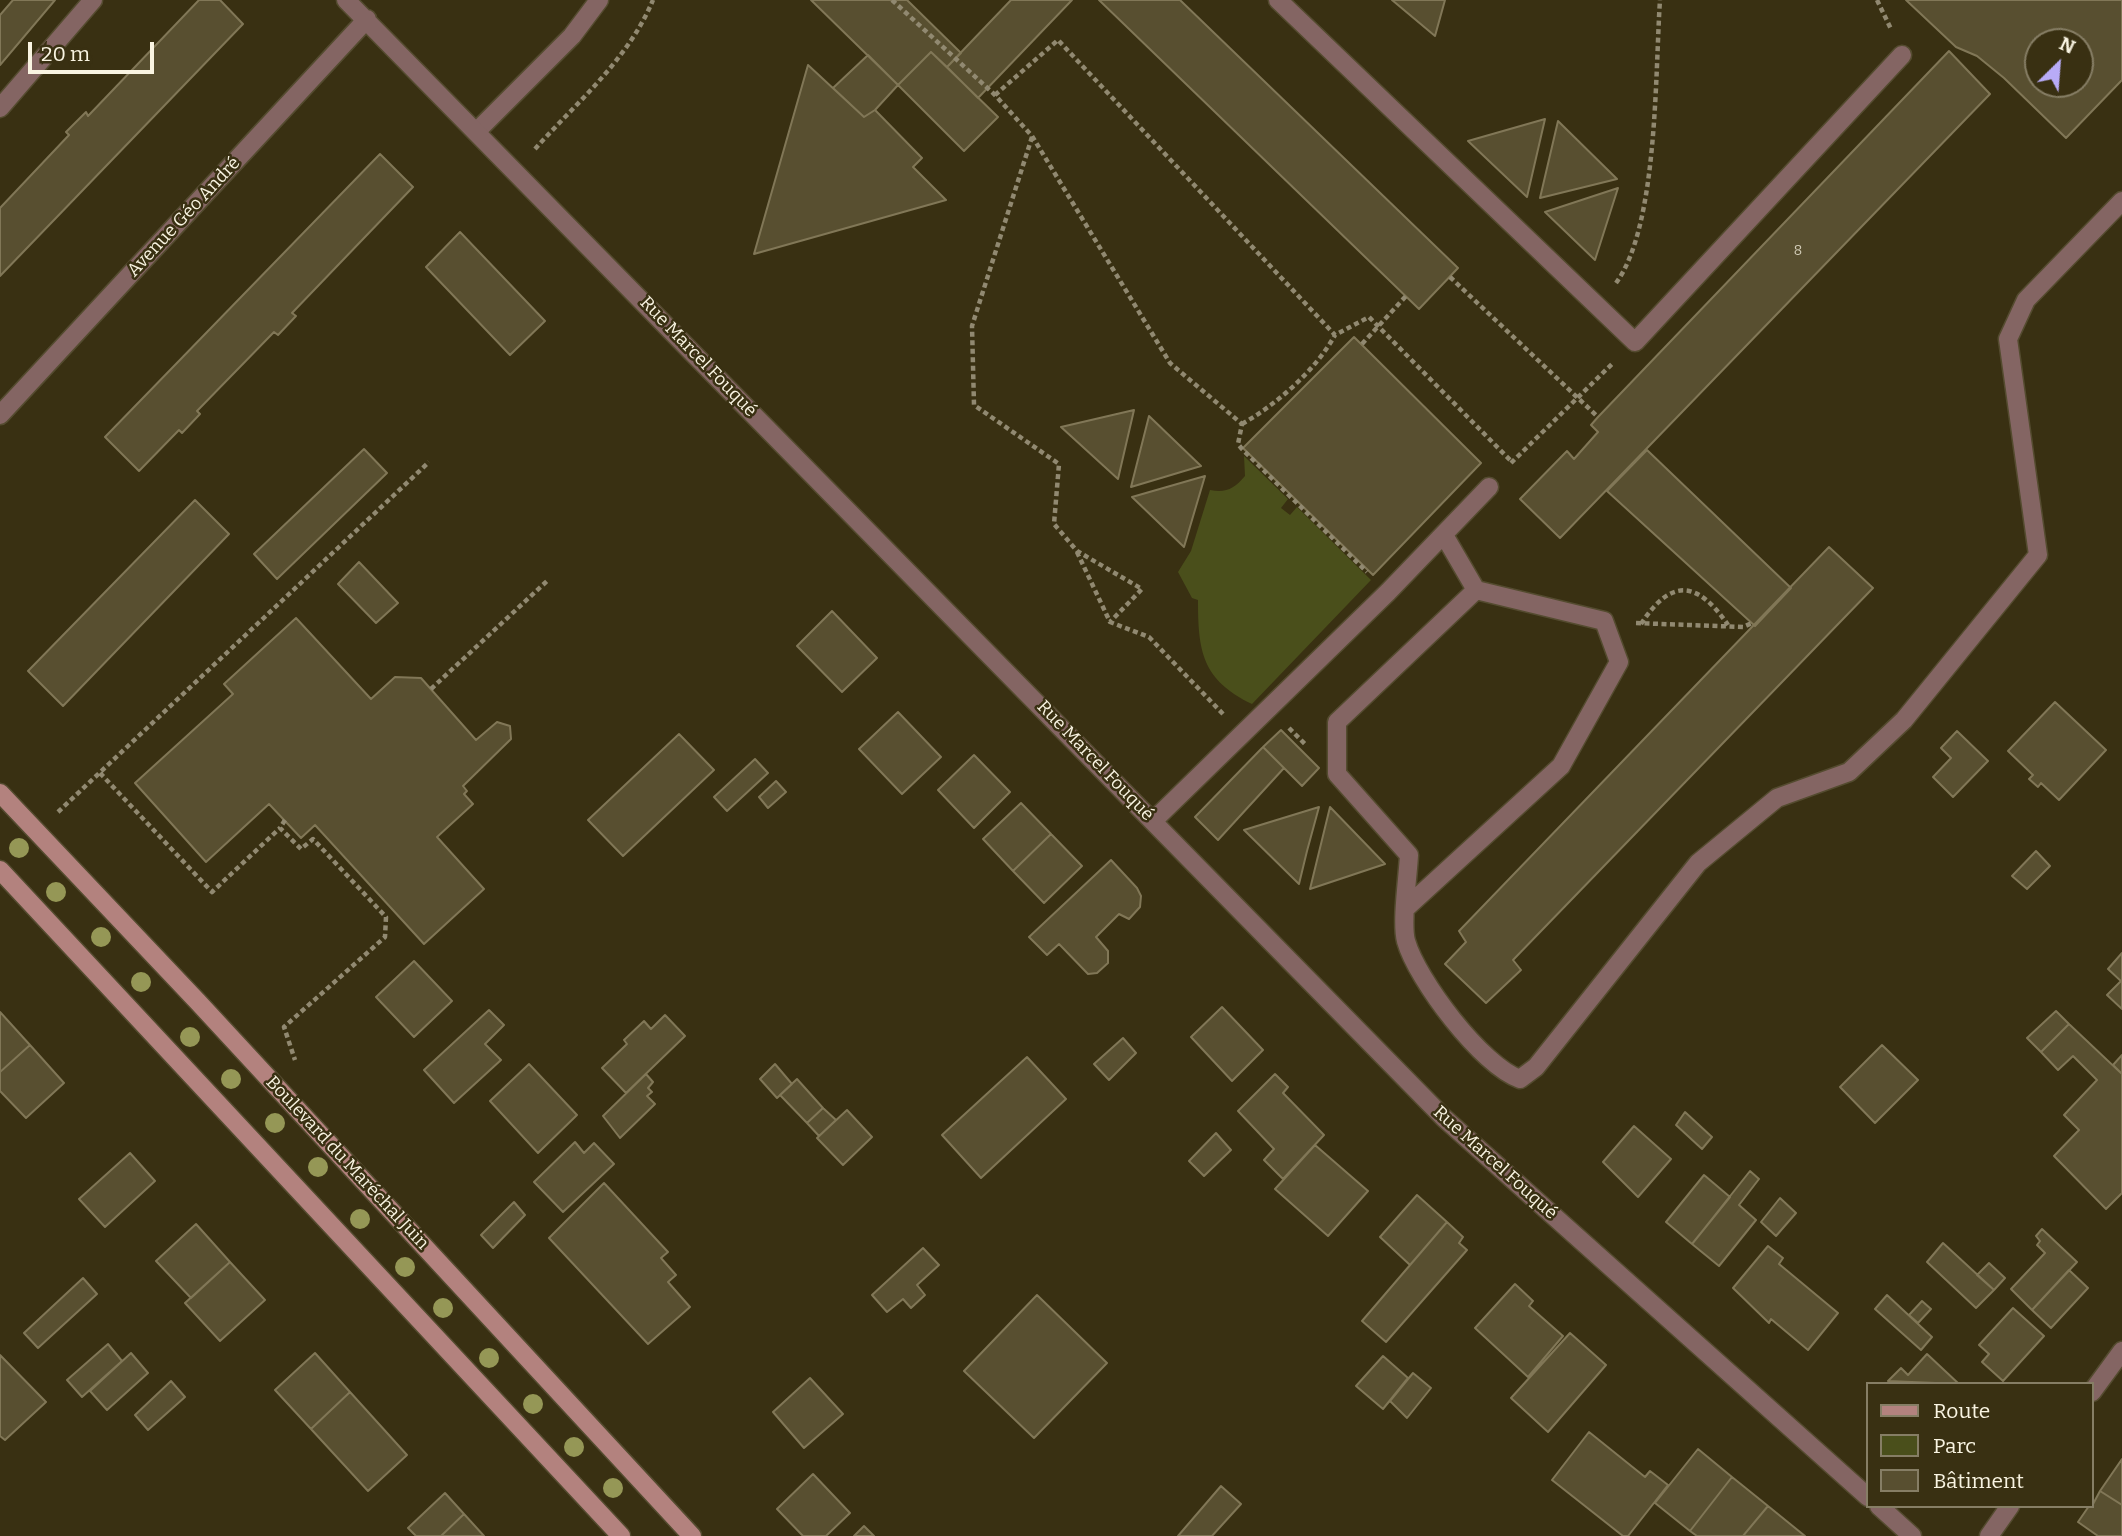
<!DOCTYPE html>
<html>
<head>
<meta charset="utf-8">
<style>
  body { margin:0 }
  #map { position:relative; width:2122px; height:1536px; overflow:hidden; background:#393012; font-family:Bitter,serif }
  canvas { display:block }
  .legend { position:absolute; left:1866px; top:1382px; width:228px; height:126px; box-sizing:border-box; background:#393012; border:2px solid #867e65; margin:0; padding:9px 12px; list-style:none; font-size:21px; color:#f9f4e2 }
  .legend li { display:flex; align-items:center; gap:14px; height:35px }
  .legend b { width:35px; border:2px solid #867e65 }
  .north { position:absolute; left:2024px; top:28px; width:70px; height:70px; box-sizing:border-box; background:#393012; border:2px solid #867e65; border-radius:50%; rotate:25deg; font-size:19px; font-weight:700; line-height:28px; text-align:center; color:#f9f4e2 }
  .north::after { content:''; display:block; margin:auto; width:24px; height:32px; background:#b8abf7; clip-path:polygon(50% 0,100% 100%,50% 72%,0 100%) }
  .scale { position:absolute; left:28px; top:42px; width:126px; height:32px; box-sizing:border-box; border:4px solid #f9f4e2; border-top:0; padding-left:9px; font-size:21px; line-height:24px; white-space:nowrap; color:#f9f4e2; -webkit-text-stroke:5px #393012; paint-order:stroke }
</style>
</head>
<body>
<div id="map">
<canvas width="2122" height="1536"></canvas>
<ul class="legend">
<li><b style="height:9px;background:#b3827e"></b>Route</li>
<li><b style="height:19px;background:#4a4f1b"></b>Parc</li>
<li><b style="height:19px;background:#584f30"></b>Bâtiment</li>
</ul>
<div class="north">N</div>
<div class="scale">20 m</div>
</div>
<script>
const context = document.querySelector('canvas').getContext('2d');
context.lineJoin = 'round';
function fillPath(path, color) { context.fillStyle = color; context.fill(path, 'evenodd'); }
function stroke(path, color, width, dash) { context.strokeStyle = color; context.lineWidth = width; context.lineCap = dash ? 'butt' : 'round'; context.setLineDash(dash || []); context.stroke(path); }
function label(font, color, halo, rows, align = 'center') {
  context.font = font + ' Bitter,serif'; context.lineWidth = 5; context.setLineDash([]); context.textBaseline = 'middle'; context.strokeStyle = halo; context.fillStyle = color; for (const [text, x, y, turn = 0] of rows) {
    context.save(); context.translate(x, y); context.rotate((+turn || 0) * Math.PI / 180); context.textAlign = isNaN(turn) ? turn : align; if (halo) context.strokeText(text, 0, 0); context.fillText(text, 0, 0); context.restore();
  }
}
fillPath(new Path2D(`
  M1244,456L1288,499L1281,508L1290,515L1297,507L1371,580L1252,704C1202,680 1198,651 1198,600L1192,598L1178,572L1191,551L1210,490C1226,493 1234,489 1245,476Z`), '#4a4f1b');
const building = new Path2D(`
  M13,0H55L0,65V15Z
  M199,0H220L243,24L0,276V208L69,135L66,132L86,112L88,116Z
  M811,0H907L961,53L947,67L931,52L898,85Z
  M1011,0H1072L978,98L947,67Z
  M1099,0H1180L1458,268L1419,309Z
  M1392,0H1445L1435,36Z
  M1906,0H2122V80L2066,138L2004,78L1977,56L1956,47ZM2038,42H2080V84H2038Z
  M1949,51L1990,94L1560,538L1520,499L1567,451L1574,459L1598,432L1591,425L1598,417Z
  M931,52L998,117L964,151L898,85Z
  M868,55L898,85L875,110L864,117L833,88Z
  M808,65L864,117L875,110L922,158L913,167L946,200L754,254Z
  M1545,119L1527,197L1468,141Z
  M1558,121L1617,179L1540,198Z
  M380,154L413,187L292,313L296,316L278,335L274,332L197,411L200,414L182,433L179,430L139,471L105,437Z
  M1618,188L1595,260L1545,212Z
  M460,232L545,321L510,355L426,267Z
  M1354,337L1481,463L1373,575L1243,448Z
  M1134,410L1118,479L1061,427Z
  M1149,416L1201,466L1131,487Z
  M364,449L387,473L277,579L254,554Z
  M1647,450L1791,588L1755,626L1607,491Z
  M1205,476L1184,547L1132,497Z
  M195,500L229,534L63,706L28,671Z
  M1829,547L1873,588L1513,960L1521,970L1486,1003L1445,964L1466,942L1459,931Z
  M359,562L398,603L376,623L338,584Z
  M832,611L877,658L842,692L797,646Z
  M296,618L371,699L395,677L421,678L476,740L497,722L510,726L511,739L463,786L467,791L464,794L473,804L437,837L484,889L424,944L315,825L301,838L269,804L206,862L135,783L233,694L224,684Z
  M2055,702L2106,750L2059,800L2041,783L2038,787L2029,779L2033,775L2008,751Z
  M898,712L941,757L902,794L859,749Z
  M1281,730L1319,768L1302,786L1263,747Z
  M1957,731L1988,761L1953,797L1933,777L1951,758L1941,748Z
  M679,734L714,770L623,856L588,820Z
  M1263,747L1284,768L1218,840L1195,817Z
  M974,755L1010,792L974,828L938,790Z
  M755,759L768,773L727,811L714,797Z
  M776,781L786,792L768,808L759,797Z
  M1021,803L1051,834L1013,871L983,839Z
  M1319,807L1307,851L1299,884L1244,830Z
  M1330,807L1385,864L1310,889Z
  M1051,834L1082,866L1044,903L1013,871Z
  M2036,851L2050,866L2027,889L2012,876Z
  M1111,860L1137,888L1141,896L1140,907L1129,919L1119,914L1096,937L1108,951V963L1097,973L1088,974L1059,944L1047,955L1029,937Z
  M2122,953V982L2108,969Z
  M414,961L452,1001L414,1037L376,997Z
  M2121,981L2122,982V1009L2107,995Z
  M1222,1007L1263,1050L1232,1081L1191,1037Z
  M489,1010L504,1025L485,1044L501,1060L454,1103L424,1070Z
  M2056,1011L2069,1024L2041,1052L2027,1038Z
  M0,1012L30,1045L0,1072Z
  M665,1015L685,1036L626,1093L602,1068L627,1044L624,1040L644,1021L651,1029Z
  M2069,1024L2122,1074V1193L2106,1209L2054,1156L2079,1130L2064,1115L2097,1080L2073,1056L2058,1070L2041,1052Z
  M1123,1038L1136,1053L1109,1080L1094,1064Z
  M30,1045L64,1083L26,1118L0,1091V1072Z
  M1882,1045L1918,1080L1875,1123L1840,1087Z
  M2122,1055V1074L2113,1065Z
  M1027,1057L1066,1099L981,1178L942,1135Z
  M529,1064L577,1115L538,1153L490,1101Z
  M775,1064L792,1084L777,1098L760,1079Z
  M646,1074L653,1082L648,1088L652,1092L647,1096L655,1104L620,1138L603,1116Z
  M1275,1074L1288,1087L1283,1093L1324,1135L1283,1179L1264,1160L1274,1149L1238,1111Z
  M797,1079L823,1108L807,1123L780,1095Z
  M823,1108L836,1120L819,1136L807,1123Z
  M847,1110L872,1137L843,1165L817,1138Z
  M1685,1112L1712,1137L1702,1149L1676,1125Z
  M1634,1126L1671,1159L1638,1197L1603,1162Z
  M1216,1133L1231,1150L1204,1176L1189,1161Z
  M575,1142L584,1153L594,1143L614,1164L563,1212L534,1182Z
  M1315,1145L1368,1191L1328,1236L1275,1189Z
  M130,1153L155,1181L105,1227L79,1199Z
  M1750,1171L1759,1179L1739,1205L1756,1220L1719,1266L1692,1244Z
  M1704,1175L1730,1197L1692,1244L1666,1222Z
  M604,1183L668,1252L661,1258L676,1275L668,1282L690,1307L648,1344L549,1238Z
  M1417,1195L1447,1222L1410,1265L1380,1237Z
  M1780,1198L1796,1213L1776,1236L1761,1222Z
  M514,1202L525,1215L493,1248L481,1235Z
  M1447,1222L1463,1237L1459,1243L1467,1250L1386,1342L1362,1321Z
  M196,1224L230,1262L191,1298L156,1261Z
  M2042,1229L2077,1262L2032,1310L2011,1289L2045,1253L2037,1245L2040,1241L2036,1236Z
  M1943,1243L1994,1290L1976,1308L1927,1262Z
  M1768,1246L1783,1258L1779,1264L1838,1313L1808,1350L1771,1319L1769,1323L1733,1288Z
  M923,1248L939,1265L917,1285L925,1295L911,1308L903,1299L887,1312L872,1295Z
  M230,1262L265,1300L220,1341L185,1303Z
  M1989,1263L2005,1278L1994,1290L1977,1275Z
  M2069,1270L2088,1288L2051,1328L2032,1310Z
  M83,1278L97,1294L38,1348L24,1333Z
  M1515,1284L1533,1301L1529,1306L1563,1336L1528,1377L1475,1328Z
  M1037,1295L1107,1363L1034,1438L964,1371Z
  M1887,1295L1932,1337L1921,1350L1875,1309Z
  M1922,1301L1931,1309L1918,1323L1909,1315Z
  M2013,1308L2044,1336L2003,1381L1982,1362L1989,1354L1979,1345Z
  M1570,1333L1606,1365L1548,1432L1511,1398Z
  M108,1344L122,1361L82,1397L67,1380Z
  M131,1353L148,1373L107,1410L90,1391Z
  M315,1353L350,1392L311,1429L275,1390Z
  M1927,1354L1959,1384L1888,1381L1901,1368L1908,1375Z
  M0,1355L46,1402L5,1440L0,1436Z
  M1383,1356L1408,1378L1383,1409L1356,1386Z
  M1413,1373L1431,1388L1407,1418L1390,1401Z
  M810,1378L843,1414L804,1448L773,1412Z
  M171,1381L185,1397L148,1430L135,1415Z
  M350,1392L407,1455L368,1491L311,1429Z
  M1589,1432L1645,1477L1650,1471L1668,1485L1628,1536H1623L1552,1480Z
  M1698,1449L1732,1477L1690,1531L1655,1503Z
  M2122,1459V1505L2100,1491Z
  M813,1474L850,1513L826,1536H803L777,1509Z
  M1732,1477L1768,1506L1743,1536H1697L1690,1531Z
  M1221,1486L1241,1504L1212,1536H1178Z
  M2100,1491L2122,1505V1536H2098L2078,1522L2089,1506H2092Z
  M445,1493L464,1514L441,1536H416L408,1528Z
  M1768,1506L1805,1536H1743Z
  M464,1514L484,1536H441Z
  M864,1526L874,1536H854Z`);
fillPath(building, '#584f30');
stroke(building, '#817757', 2);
const lane = new Path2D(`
  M1278,0L1635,342L1902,55
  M0,108L93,0
  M477,131L572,36L599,0
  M1444,535L1476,590L1337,722V774L1409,855C1408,876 1401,923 1406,941C1417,980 1482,1066 1520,1079L1536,1067L1698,863L1777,798L1849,772L1904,720L2038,555L2008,339L2026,300L2122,201
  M1153,821L1388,592L1489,487
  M1407,907L1561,766L1619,662L1604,621L1476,590`);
const street = new Path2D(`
  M346,0L1444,1118L1868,1497
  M0,415L367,19
  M2092,1392L2122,1351
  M1879,1506L1912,1536
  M1989,1536L2010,1506`);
const secondary = new Path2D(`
  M0,793L198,1002L692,1536
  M0,870L621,1536`);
stroke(lane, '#544b2f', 21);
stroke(street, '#544b2f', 21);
stroke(secondary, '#544b2f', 21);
stroke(new Path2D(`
  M892,0L995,95L1032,136L1170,363L1242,424L1238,444L1242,449L1367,572
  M1877,0L1891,29
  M995,95L1058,40L1335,335L1369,317L1512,462
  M1032,137L972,326L974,405L1059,464L1054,524L1077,551L1142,589L1110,622
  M535,149C577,102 628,60 653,0
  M1450,277L1598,417
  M1616,283C1658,226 1655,74 1660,0
  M1242,424C1277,404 1315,371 1335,335
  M1511,463L1614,362
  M1077,552L1110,622L1149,637L1223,714
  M1636,623L1743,627L1752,623
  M1641,624C1671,578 1697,580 1728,625
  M431,689L547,581
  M1289,728L1305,744
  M100,773L212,892L280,828
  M58,812L429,462
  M285,820L280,828L301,849L313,839L386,917L385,937L284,1027L295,1060`), '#918971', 4.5, [5, 3.5]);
stroke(lane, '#846563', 18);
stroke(street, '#846563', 18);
stroke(secondary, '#b3827e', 18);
stroke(new Path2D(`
  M1362,344L1406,296`), '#918971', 4.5, [5, 3.5]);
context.fillStyle = '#959756';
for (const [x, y] of [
  [19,848],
  [56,892],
  [101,937],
  [141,982],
  [190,1037],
  [231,1079],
  [275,1123],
  [318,1167],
  [360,1219],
  [405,1267],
  [443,1308],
  [489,1358],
  [533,1404],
  [574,1447],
  [613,1488]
]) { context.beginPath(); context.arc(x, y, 10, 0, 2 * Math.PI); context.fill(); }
label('14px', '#d1cbb6', null, [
  ["8",1798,251]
]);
label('18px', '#f9f4e2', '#393012', [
  ["Avenue Géo André",184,217,-47],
  ["Rue Marcel Fouqué",698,357,46],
  ["Rue Marcel Fouqué",1095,761,46],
  ["Boulevard du Maréchal Juin",347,1163,47],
  ["Rue Marcel Fouqué",1495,1163,42]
]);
</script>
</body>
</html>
